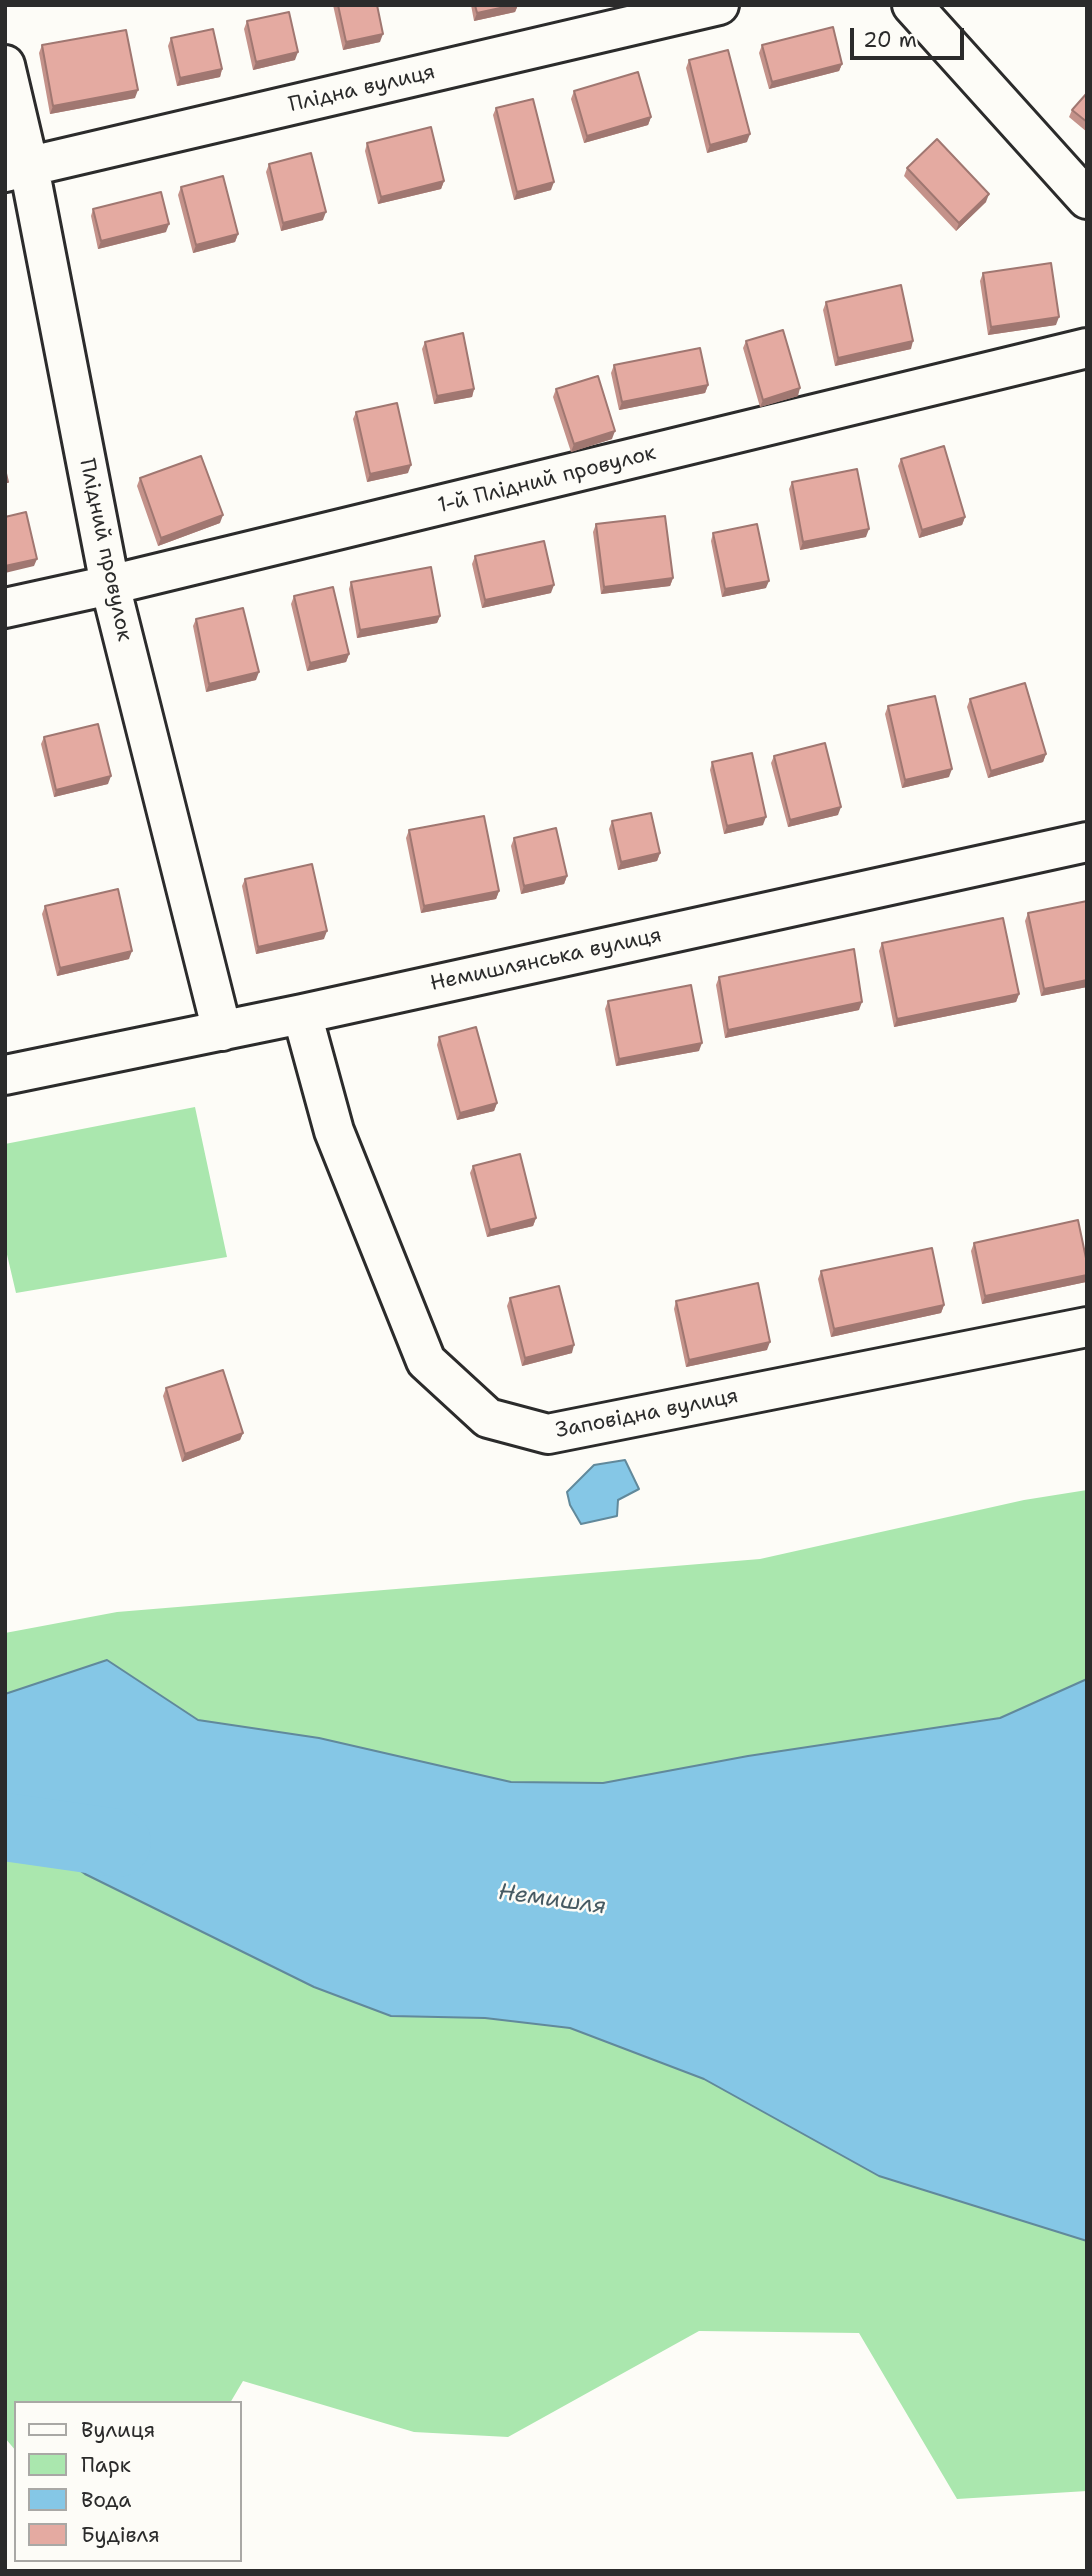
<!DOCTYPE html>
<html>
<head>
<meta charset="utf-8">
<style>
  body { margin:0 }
  #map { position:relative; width:1092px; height:2576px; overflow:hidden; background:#fdfcf7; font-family:"Shantell Sans",sans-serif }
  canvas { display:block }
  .frame { position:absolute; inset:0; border:7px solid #2b2b2b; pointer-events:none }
  .legend { position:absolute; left:14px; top:2401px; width:228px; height:161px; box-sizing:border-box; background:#fdfcf7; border:2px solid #a9a8a5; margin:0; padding:9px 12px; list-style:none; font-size:21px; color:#2b2b2b }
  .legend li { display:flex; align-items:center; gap:14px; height:35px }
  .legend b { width:35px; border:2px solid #a9a8a5 }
  .scale { position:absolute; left:850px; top:28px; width:114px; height:32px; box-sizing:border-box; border:4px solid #2b2b2b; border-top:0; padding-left:9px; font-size:21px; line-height:24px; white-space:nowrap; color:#2b2b2b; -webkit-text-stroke:5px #fdfcf7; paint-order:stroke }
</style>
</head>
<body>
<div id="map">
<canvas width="1092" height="2576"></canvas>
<div class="frame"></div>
<ul class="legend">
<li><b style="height:9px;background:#fdfcf7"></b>Вулиця</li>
<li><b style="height:19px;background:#aae7ae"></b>Парк</li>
<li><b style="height:19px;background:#85c7e6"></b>Вода</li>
<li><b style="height:19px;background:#e4aaa1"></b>Будівля</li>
</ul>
<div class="scale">20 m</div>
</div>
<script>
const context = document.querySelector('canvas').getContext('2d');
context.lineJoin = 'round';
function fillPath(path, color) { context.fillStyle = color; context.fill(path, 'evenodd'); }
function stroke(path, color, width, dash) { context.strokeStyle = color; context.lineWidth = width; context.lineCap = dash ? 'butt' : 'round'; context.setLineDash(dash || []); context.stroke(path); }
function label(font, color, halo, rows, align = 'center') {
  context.font = font + ' "Shantell Sans",sans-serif'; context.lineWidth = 5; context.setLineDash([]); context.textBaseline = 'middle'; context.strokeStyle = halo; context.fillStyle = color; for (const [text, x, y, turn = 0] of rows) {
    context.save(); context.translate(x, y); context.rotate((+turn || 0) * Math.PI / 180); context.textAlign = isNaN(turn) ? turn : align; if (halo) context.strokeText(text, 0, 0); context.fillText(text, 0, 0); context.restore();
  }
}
fillPath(new Path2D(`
  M195,1107L227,1257L16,1293L5,1246V1144Z
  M1087,1490V1679L1000,1718L748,1756L603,1783L511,1782L319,1738L198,1720L107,1660L5,1694V1633L117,1612L760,1559L1024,1500Z
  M5,1818L85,1874L485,2018L570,2028L704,2079L879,2176L1087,2241V2491L957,2499L859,2333L699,2331L508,2437L414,2432L243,2381L230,2403H16V2451L5,2438Z`), '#aae7ae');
const water = new Path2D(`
  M625,1460L639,1489L618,1500L617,1516L581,1524L570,1505L567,1492L594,1465Z
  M107,1660L198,1720L319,1738L511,1782L603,1783L748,1756L1000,1718L1087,1679V2241L879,2176L704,2079L570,2028L485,2018L391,2016L314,1987L85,1874L5,1818V1694Z`);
fillPath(water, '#85c7e6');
stroke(water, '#61899b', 2);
stroke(new Path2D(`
  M5,1827L117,1843`), '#85c7e6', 68);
const minor = new Path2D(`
  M912,5L1087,199
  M5,65L29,167L110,585L222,1031
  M5,172L719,5
  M5,608L110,585L1087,348
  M302,1014L334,1131L426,1361L488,1418L548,1434L1087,1327
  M5,1075L302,1014L1087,842`);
stroke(minor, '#2b2b2b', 44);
stroke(minor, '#fdfcf7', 38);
fillPath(new Path2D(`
  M333,5H377L380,42L343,50Z
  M471,5H518L515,12L474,21Z
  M247,21L295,60L253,70L244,29Z
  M171,38L222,69L220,77L177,86L168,46Z
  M42,45L135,98L50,114L39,53Z
  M762,45L842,64L839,71L769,89L759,53Z
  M689,60L747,142L707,153L686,68Z
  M574,91L651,117L648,125L584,143L571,99Z
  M1087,93V132L1069,117L1072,110Z
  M496,108L551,190L514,200L493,115Z
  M367,143L444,181L441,189L378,204L365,151Z
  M269,164L323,220L281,231L266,172Z
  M907,168L986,202L956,231L904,176Z
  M181,187L238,234L235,242L193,253L178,195Z
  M93,209L166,232L98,249L91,216Z
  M983,273L1056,325L988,335L980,281Z
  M826,302L911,349L835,366L823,310Z
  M746,341L798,396L760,407L743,348Z
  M425,342L474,389L472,397L434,404L422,349Z
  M614,365L708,385L705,393L619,410L611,373Z
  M556,389L612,439L571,452L553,397Z
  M356,412L408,473L367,482L353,419Z
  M901,459L965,517L962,525L919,538L898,466Z
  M140,478L220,523L158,546L137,486Z
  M792,482L866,537L800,550L789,489Z
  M596,524L673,578L670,586L601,594L593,532Z
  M713,533L766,588L722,597L711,541Z
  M475,556L551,593L482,608L472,564Z
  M351,582L440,616L437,623L357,638L349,589Z
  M294,596L349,654L346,662L307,671L291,604Z
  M196,619L256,680L206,692L193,626Z
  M970,699L1046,754L1043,762L988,778L967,707Z
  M888,706L949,777L902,788L885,714Z
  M44,737L108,784L54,797L41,744Z
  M774,756L838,815L788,827L771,763Z
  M712,762L763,825L724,834L710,770Z
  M612,821L660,853L657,861L618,870L609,829Z
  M409,830L499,891L496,899L421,913L406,838Z
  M514,838L567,876L564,884L521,894L511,846Z
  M245,879L324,939L256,954L242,886Z
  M1087,901V987L1041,996L1025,921L1028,913Z
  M45,906L129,959L57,976L42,914Z
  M882,943L1019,994L1016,1002L894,1027L879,951Z
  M719,977L859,1010L725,1038L716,985Z
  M608,1001L699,1051L616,1066L605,1009Z
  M439,1037L497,1103L494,1111L457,1120L437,1045Z
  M473,1166L536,1218L533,1226L487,1237L470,1173Z
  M974,1243L1086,1282L982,1304L971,1251Z
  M821,1271L944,1305L941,1313L831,1337L818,1279Z
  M510,1298L572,1353L522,1366L507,1306Z
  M676,1301L767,1350L686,1367L674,1309Z
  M166,1388L243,1433L240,1440L182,1462L163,1396Z`), '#c4928a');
fillPath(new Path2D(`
  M514,5H518L515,12L474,21L477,13Z
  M383,34L380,42L343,50L346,42Z
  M298,52L295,60L253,70L256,62Z
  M842,64L839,71L769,89L772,82Z
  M222,69L220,77L177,86L180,78Z
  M138,90L135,98L50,114L53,106Z
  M651,117L648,125L584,143L587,136Z
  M750,134L747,142L707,153L710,145Z
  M444,181L441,189L378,204L381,197Z
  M554,182L551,190L514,200L517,192Z
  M989,194L986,202L956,231L959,223Z
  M326,212L323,220L281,231L283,223Z
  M169,224L166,232L98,249L101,241Z
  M238,234L235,242L193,253L196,245Z
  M1059,317L1056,325L988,335L991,327Z
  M913,341L911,349L835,366L838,358Z
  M708,385L705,393L619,410L622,402Z
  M800,388L798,396L760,407L763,400Z
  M474,389L472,397L434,404L437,396Z
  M615,431L612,439L571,452L574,444Z
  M411,465L408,473L367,482L370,474Z
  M223,515L220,523L158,546L161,538Z
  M965,517L962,525L919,538L922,530Z
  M869,529L866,537L800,550L803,542Z
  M37,559L34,566L5,573V566Z
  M673,578L670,586L601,594L604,587Z
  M769,581L766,588L722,597L725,589Z
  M554,585L551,593L482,608L485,600Z
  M440,616L437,623L357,638L360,630Z
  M349,654L346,662L307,671L310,663Z
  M259,672L256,680L206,692L209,684Z
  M1046,754L1043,762L988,778L991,771Z
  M952,769L949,777L902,788L905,780Z
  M111,776L108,784L54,797L56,790Z
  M841,807L838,815L788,827L790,820Z
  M766,817L763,825L724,834L727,826Z
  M660,853L657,861L618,870L621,862Z
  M567,876L564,884L521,894L524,886Z
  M499,891L496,899L421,913L424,906Z
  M327,931L324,939L256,954L258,947Z
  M132,951L129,959L57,976L60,968Z
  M1087,980V987L1041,996L1044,989Z
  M1019,994L1016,1002L894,1027L897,1019Z
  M862,1002L859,1010L725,1038L728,1030Z
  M702,1043L699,1051L616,1066L619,1059Z
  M497,1103L494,1111L457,1120L460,1113Z
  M536,1218L533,1226L487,1237L490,1230Z
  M1087,1275L1086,1282L982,1304L985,1296Z
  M944,1305L941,1313L831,1337L834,1329Z
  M770,1342L767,1350L686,1367L689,1360Z
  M574,1345L572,1353L522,1366L525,1358Z
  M243,1433L240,1440L182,1462L185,1454Z`), '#a07771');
const building = new Path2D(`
  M338,5H377L383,34L346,42Z
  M475,5H514L477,13Z
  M289,12L298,52L256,62L247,21Z
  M833,27L842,64L772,82L762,45Z
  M213,29L222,69L180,78L171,38Z
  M126,30L138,90L53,106L42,45Z
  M728,50L750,134L710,145L689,60Z
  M638,72L651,117L587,136L574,91Z
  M1087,93V122L1072,110Z
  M533,99L554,182L517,192L496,108Z
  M431,127L444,181L381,197L367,143Z
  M937,139L989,194L959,223L907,168Z
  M311,153L326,212L283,223L269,164Z
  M223,176L238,234L196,245L181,187Z
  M161,192L169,224L101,241L93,209Z
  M1051,263L1059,317L991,327L983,273Z
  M901,285L913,341L838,358L826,302Z
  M783,330L800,388L763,400L746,341Z
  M463,333L474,389L437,396L425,342Z
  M700,348L708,385L622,402L614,365Z
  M598,376L615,431L574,444L556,389Z
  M397,403L411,465L370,474L356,412Z
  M944,446L965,517L922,530L901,459Z
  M201,456L223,515L161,538L140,478Z
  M5,469L8,482H5Z
  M857,469L869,529L803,542L792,482Z
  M26,512L37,559L5,566V517Z
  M665,516L673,578L604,587L596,524Z
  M757,524L769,581L725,589L713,533Z
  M544,541L554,585L485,600L475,556Z
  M431,567L440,616L360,630L351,582Z
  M333,587L349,654L310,663L294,596Z
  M243,608L259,672L209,684L196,619Z
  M1025,683L1046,754L991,771L970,699Z
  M935,696L952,769L905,780L888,706Z
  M98,724L111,776L56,790L44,737Z
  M825,743L841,807L790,820L774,756Z
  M752,753L766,817L727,826L712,762Z
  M651,813L660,853L621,862L612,821Z
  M484,816L499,891L424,906L409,830Z
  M556,828L567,876L524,886L514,838Z
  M312,864L327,931L258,947L245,879Z
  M118,889L132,951L60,968L45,906Z
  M1087,901V980L1044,989L1028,913Z
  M1003,918L1019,994L897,1019L882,943Z
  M854,949L862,1002L728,1030L719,977Z
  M691,985L702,1043L619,1059L608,1001Z
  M476,1027L497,1103L460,1113L439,1037Z
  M520,1154L536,1218L490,1230L473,1166Z
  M1078,1220L1087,1263V1275L985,1296L974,1243Z
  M932,1248L944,1305L834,1329L821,1271Z
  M758,1283L770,1342L689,1360L676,1301Z
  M559,1286L574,1345L525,1358L510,1298Z
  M223,1370L243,1433L185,1454L166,1388Z`);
fillPath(building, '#e4aaa1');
stroke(building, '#a07771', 2);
label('21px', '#2b2b2b', '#fdfcf7', [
  ["Плідна вулиця",362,89,-13],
  ["1-й Плідний провулок",547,480,-14],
  ["Плідний провулок",105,550,78],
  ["Немишлянська вулиця",546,960,-12],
  ["Заповідна вулиця",647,1414,-11]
]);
label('italic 23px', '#465a63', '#fdfcf7', [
  ["Немишля",552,1900,8]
]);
</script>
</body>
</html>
